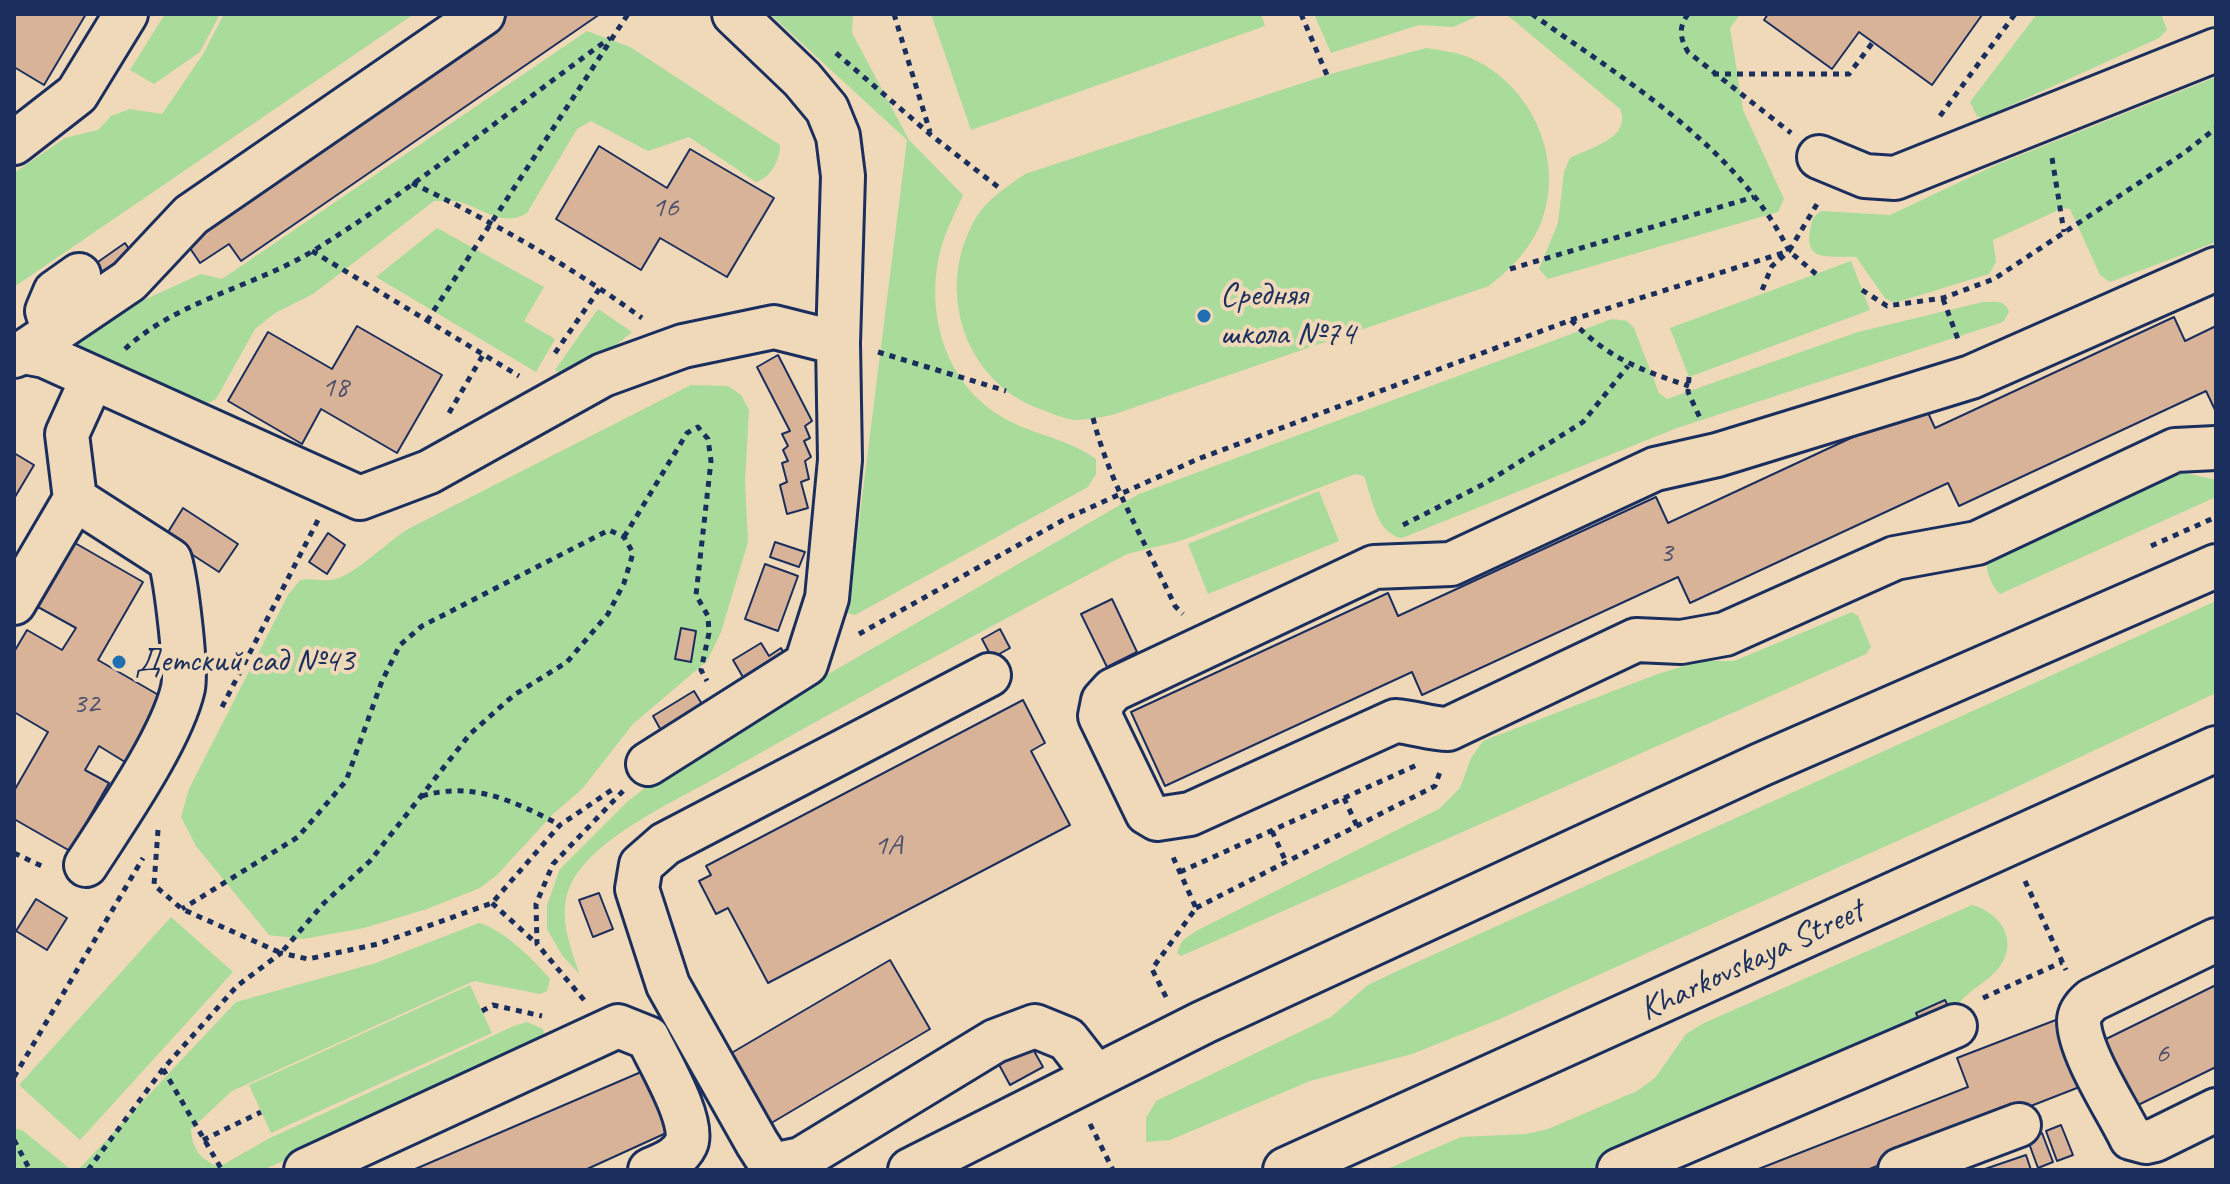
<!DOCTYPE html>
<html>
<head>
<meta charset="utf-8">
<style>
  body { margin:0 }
  #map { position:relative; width:2230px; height:1184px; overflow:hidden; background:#efd9b8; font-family:Caveat,sans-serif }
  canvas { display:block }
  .frame { position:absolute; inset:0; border:16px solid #1b2f5e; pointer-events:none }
</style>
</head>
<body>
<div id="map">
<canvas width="2230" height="1184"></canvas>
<div class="frame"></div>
</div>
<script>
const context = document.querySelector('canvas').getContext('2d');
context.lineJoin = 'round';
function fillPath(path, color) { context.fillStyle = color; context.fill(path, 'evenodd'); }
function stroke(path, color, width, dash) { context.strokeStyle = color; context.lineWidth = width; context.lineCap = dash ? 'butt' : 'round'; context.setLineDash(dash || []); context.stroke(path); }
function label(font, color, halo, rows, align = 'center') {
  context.font = font + ' Caveat,sans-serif'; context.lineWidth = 8; context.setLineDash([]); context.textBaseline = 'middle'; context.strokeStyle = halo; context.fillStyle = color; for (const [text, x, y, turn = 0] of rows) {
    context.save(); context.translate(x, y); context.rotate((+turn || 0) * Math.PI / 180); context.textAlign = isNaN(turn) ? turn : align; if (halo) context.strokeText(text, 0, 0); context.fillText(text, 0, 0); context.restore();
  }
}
fillPath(new Path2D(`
  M165,14H220L200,52L154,84L130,70Z
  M224,14H414L14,287V173L65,138L98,130L111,116L130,109L162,114L202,56Z
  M770,14H853L852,33L909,140L963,195C956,211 947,228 942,245C923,308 944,383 1002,417C1032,435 1065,437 1096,459V474L1088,487L855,615L843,612L853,570L907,140Z
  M931,14H1261L1265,26L971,130Z
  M1314,14H1482L1453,27L1419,25L1331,53Z
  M1506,14H1740L1730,28L1743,110L1784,199L1778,212L1548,279L1539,269L1558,223L1564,172L1570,158C1587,149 1633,138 1620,109Z
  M2037,14H2161L2167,30L2159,38L1983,118L1977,116L1970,102Z
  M587,31L630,47L780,145C780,160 771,177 756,182L689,137L648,151L591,121L577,129L527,213C503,228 484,209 460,202C452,200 442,201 434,201L313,294L275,313L255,329L216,399L199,407L75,344L80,329L201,274L222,279Z
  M1426,48C1440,50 1455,52 1468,57C1530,82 1565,157 1542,220C1532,247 1512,268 1489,286L1112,415C1101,417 1087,420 1076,420C1064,419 1051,413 1040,409C966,382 936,294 972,225C983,202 1005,188 1025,174L1327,75Z
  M2216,77V242L2110,282L2100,275L2070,209L2063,208L1993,240L1996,262L1989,274L1894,303L1885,298L1856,257C1826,255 1799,265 1813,218L1821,211L1890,215L1998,164Z
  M437,228L544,287L524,321L555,339L536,372L376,277Z
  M1851,261L1870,310L1689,377L1670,328Z
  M1983,302C1994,302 2005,299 2009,312L2003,322L1677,428L1402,538C1376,534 1372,497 1364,476L1355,474L1180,541L1127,554C992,626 856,698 723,774C678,800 597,835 572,882C556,911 570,947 580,975L562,955L547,929V905L560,869L628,801L658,778L825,676L1139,494L1612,319L1627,321L1634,328L1659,393L1667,399L1858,332Z
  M598,309L632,332L572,381L555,370Z
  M691,385L728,386L741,395L749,410L745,481L748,542L721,632L707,661L633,724L582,789L553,814L497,875L480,888L427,909L364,928L303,939L269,935L196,846L181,817L189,789L288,595L300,580C311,578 321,581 331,580C354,577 387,541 410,528Z
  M2181,472L2216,480V497L2000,594C1991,586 1984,567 1987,555L2169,473Z
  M1319,491L1339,541L1208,594L1188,544Z
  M2216,601V693L1991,799L1500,1019L1412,1054L1310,1081L1170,1140L1146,1142V1118L1156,1101L1331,1017L1368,985L1393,973Z
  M1852,612L1858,616L1871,647L1866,654L1181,956L1177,953L1182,941L1196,931L1439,809L1460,788L1471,758L1483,741L1655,675L1700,661H1734Z
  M1972,905C1999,912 2019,939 2000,966C1987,985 1966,988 1952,1014L1945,1000L1916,1013L1923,1028L1604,1170H1385L1461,1137L1527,1134L1548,1129L1637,1091L1655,1078L1686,1034L1704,1023Z
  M171,917L233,972L80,1140L19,1085Z
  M479,923C504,930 533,959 550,979L547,991L540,994L474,981L232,1091L191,1129C192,1149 200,1159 219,1167L270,1138L514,1026L527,1022L543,1029L545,1041L537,1047L263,1170H14V1128L22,1130L69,1168H80L236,1002L376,963Z
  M470,985L492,1033L271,1133L249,1085Z`), '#a9db9b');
const building = new Path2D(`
  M14,14H86L44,85L14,67Z
  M509,14H600L241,261L229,244L200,263L183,238Z
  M1768,14H1981L1982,15L1932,85L1859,32L1832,69L1764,20Z
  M599,146L667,188L690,149L774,198L727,277L660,238L641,270L556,219Z
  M125,243L135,258L105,279L95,264Z
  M2174,317L2185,341L2216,326V412L2206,391L1959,506L1948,483L1690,603L1678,577L1422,695L1412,672L1165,786L1131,712L1388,593L1398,616L1656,497L1668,523L1924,404L1935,428Z
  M357,326L442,375L397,453L321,409L302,444L228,401L268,332L332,369Z
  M778,355L812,421L805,426L810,438L804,441L811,457L805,461L809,479L801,482L808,508L787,514L780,485L787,482L782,463L788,461L783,450L788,446L782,434L790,431L757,367Z
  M14,453L34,465L15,497L14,496Z
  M183,508L238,544L219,572L165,537Z
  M328,533L345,545L327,574L309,562Z
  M775,542L805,552L799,567L770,557Z
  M75,543L143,582L98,660L162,697L125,762L99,746L85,770L109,783L70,851L14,819V791L48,732L14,712V652L27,630L62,650L76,628L38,607Z
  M765,564L798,576L778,631L745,619Z
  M1112,599L1137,652L1107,667L1081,614Z
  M681,628L696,631L691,662L675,659Z
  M1000,629L1010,648L992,658L982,639Z
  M761,643L769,656L781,648L788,660L747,684L733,660Z
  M694,691L705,709L663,734L653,716Z
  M1023,700L1045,743L1031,751L1070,825L768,983L728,908L716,914L699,881L711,875L706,866Z
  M599,893L613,929L593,937L579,900Z
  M36,899L67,918L47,950L16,931Z
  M890,960L930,1029L768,1125L728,1055Z
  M2216,985V1067L2134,1107L2102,1041Z
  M1945,1000L1952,1014L1923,1028L1916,1013Z
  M2061,1018L2082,1086L1867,1170H1756L1968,1087L1957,1058Z
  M1029,1042L1043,1067L1010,1085L996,1059Z
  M648,1069L675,1129L585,1170H413Z
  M2061,1125L2073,1155L2057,1161L2046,1131Z
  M2042,1133L2053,1162L2038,1168L2027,1138Z
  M2026,1155L2031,1170H1982Z`);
fillPath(building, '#d9b398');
stroke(building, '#1b2f5e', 2);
const minor = new Path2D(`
  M14,143L77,94L126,14
  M1819,157L1865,176L1895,178L2216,50
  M2216,269L1971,377L1717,455L1655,469L1451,564L1374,567L1113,690L1103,701L1100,716L1147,813L1157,819L1190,814L1395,721C1414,722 1430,729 1448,729L1636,640L1681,642L1725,634L1895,558L1977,543L2175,450L2216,448
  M54,332L47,311L55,292L79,275
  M24,352L129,281L191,215L483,14
  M14,356L24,352L45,356L360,498L429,472L603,375L683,346L774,327L838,343
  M75,499L170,560C176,580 187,668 183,688C172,738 115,820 86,865
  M14,603L75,499L67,434L92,379
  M989,675L665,844L641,865L637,889L668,985L757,1143L766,1157L777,1164L801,1159L995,1041L1035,1026L1067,1039L1095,1075
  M648,764L806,664L827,598L840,460L838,343L843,176L838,136L827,109L802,79L734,14
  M2216,940L2092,1000C2086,1005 2079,1013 2079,1021C2079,1052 2117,1109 2131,1138L2146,1142L2155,1140L2216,1110
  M306,1170L618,1026L648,1038C659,1061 696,1123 686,1144C679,1159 663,1164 650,1170
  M910,1170L1204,1022L1760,765L2216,566
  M1619,1170L1955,1026
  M1900,1170L2019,1125`);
const major = new Path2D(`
  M1286,1170L2216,749`);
stroke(minor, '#1b2f5e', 48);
stroke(major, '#1b2f5e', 50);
stroke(new Path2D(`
  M894,14L930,132
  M1301,14L1327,75
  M1532,14C1623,79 1738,147 1789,251L1772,266L1760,295
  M1688,14C1678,28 1680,38 1688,52L1791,133
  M836,53L931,135L1002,190
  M1713,74H1849L1873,42
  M1940,116L2015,14
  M2052,158L2064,232
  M412,183C493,222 569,265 642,318
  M312,251L519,376
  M1510,269L1754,197
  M1816,274L1789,251L1820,199
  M1862,290L1887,306L1943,298L1994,279L2184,153L2216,128
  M1943,299L1959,342
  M1571,320C1608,358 1640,370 1689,386
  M427,321L628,14
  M125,349C177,301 253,287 313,251C416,187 512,109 610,38
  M878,352L1006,391
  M555,353L600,288
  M1689,377L1688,392L1700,418
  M449,413L483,355
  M1093,418C1110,485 1146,543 1175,606L1183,614
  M1403,525L1484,484L1583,422L1628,366
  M624,537L687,433L698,427L708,439L711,461L696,595L708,616L709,633L701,670L707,681
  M2151,546L2216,517
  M859,634L1065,519L1198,459L1571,320L1789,251
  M222,707L318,520
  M422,796C473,781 514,801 560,825
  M1344,798L1357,826
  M158,830L154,885L182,909L281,953L324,903L370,861L470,734L514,695L567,662L608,614L624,583L633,553L624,537L609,530L422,626L400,645L382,681L346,781L298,837L182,909
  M1272,831L1286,862
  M14,853L46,868
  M1180,872L1417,765
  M2025,881L2066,970
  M492,903L536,943
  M1196,908L1435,786L1441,769
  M1166,997L1152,969L1196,908L1173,857
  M1983,998L2062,962
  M584,1000L537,944L536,904L553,864L623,791
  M482,1011L493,1005L542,1016
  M163,1069L222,1170
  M14,1077L143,858
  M1090,1124L1113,1170
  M14,1140L30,1170
  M203,1140L261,1112
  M88,1170L163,1069L237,986L281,953L308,959L378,944L492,903L560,825L616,787`), '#1b2f5e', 5, [6, 6]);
stroke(minor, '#efd9b8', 42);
stroke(major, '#efd9b8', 44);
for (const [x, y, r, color] of [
  [1204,316,8,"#1f6fb2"],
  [119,662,8,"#1f6fb2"]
]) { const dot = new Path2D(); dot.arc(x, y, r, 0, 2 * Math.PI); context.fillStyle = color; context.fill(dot); stroke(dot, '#efd9b8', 3); }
label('30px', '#4a506c', null, [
  ["16",665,208],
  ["18",335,388],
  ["3",1666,553],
  ["32",86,704],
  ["1А",888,846],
  ["6",2162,1054]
]);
label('34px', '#1b2f5e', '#efd9b8', [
  ["Средняя",1220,296],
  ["школа №74",1220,335],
  ["Детский сад №43",135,662]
], 'left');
label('34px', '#1b2f5e', '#efd9b8', [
  ["Kharkovskaya Street",1752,961,-25]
]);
</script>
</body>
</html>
